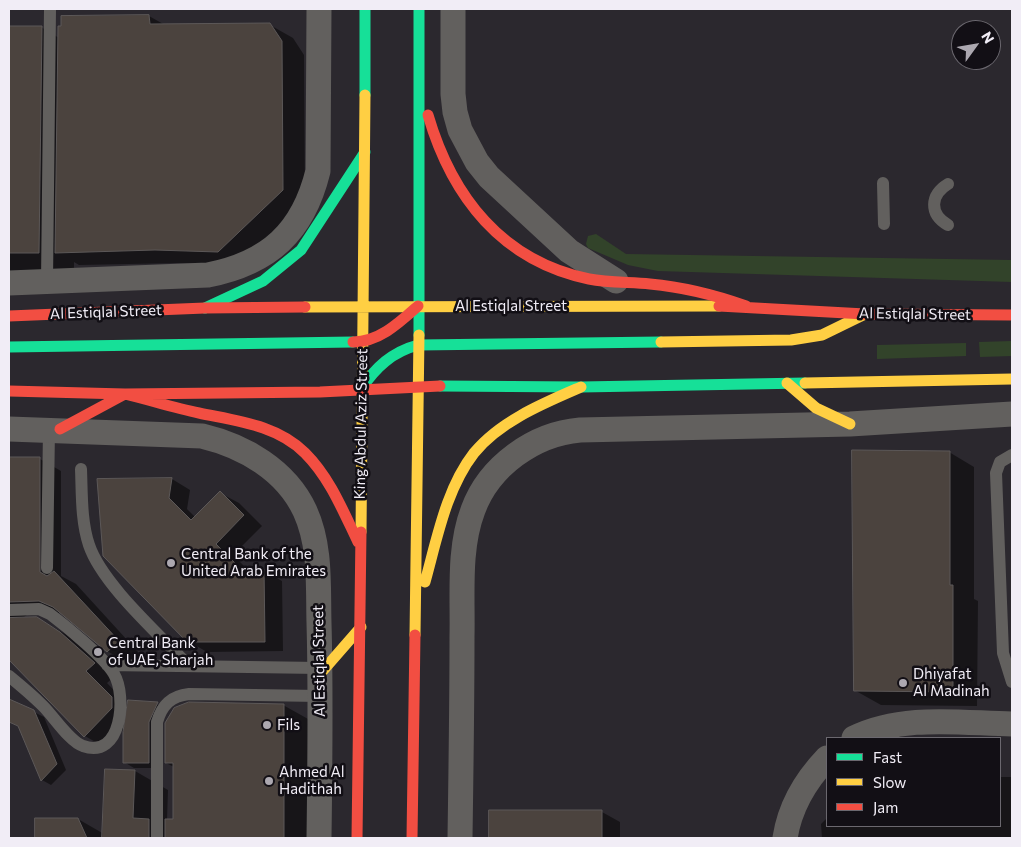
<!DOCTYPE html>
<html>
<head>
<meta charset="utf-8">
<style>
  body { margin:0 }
  #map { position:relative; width:1021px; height:847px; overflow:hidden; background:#2b282e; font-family:Commissioner,sans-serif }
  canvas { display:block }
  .frame { position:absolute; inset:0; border:10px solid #f1edf6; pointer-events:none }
  .legend { position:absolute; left:826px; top:737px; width:175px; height:90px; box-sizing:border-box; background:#120f15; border:1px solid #6b686f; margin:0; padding:6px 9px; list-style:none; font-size:15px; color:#f1edf6 }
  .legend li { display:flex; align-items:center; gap:10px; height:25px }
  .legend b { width:25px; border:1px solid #6b686f }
  .north { position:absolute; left:951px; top:20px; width:50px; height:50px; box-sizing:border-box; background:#120f15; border:1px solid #6b686f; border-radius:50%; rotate:58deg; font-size:14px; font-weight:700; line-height:20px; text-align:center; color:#f1edf6 }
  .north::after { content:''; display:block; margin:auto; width:18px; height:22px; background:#aca8b0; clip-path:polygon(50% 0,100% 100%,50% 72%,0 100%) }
</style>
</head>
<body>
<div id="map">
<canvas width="1021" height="847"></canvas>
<div class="frame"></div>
<ul class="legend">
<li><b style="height:6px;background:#16e098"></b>Fast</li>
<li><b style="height:6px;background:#ffcf43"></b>Slow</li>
<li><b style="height:6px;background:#f24e42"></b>Jam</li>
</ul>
<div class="north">N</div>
</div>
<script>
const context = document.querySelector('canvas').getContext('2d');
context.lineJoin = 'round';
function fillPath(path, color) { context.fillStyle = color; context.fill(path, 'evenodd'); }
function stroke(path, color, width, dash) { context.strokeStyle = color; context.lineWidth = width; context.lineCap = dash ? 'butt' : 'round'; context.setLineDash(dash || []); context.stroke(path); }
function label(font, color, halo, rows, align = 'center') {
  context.font = font + ' Commissioner,sans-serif'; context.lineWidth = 5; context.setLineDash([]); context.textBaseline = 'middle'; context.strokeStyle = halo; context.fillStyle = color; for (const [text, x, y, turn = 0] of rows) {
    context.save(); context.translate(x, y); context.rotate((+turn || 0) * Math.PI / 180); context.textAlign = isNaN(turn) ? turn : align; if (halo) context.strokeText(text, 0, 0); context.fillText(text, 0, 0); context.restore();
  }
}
fillPath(new Path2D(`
  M596,234L626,254L1012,260V282L658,271L628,265L588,248L586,244L588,236Z
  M1012,341V356L980,357L979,342Z
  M966,343V356L877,359V345Z`), '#32432a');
fillPath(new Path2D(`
  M149,16L165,25H270L293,38L304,55L305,203L241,264L178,263L79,265L74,262V272L9,273V27H41L59,38Z
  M949,452L974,467V599L978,601L977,706L881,705L856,691Z
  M9,459H40L61,471V576L76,584L139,653L128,663L107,651L64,613H30L21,619L37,618L67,635L115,676L107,683L129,706V701H149L167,709L158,728V768H134L124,762L125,728L106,748L85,736L9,658Z
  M172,479L190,490L187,509L195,517L220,493L239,503L262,526L233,555L250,572L264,571L282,581L283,651L207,652L188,641L99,480Z
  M9,700L44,717L66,770L51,785L42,780L20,727L9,722Z
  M283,705L317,724L318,838H36V819H78L104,834L135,771L168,790L167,820H174V767L166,763Z
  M1000,777H1012V838H822L821,824L827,818V826H1000Z
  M490,811L602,812L620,822V838H490Z`), '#0007');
const building = new Path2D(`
  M149,15L150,24L270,23L282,41L283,190L218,252L155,250L55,253L58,26H61V16Z
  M9,26H42L39,253H9Z
  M852,450L950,451V585H953V692L854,691Z
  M9,457H40V572L47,576L54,571L119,641L107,652L53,607L39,601L9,602Z
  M172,478L169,498L191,520L220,491L244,515L216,544L243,571L264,569L265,642H187L103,556L97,479Z
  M37,617L60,632L95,663L86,671L112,697V708L84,737L9,660V618Z
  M9,699L34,710L57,764L41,781L18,726L9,722Z
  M128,700L158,702L149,722V763H123V732Z
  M189,702L284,704V838H165V819H173V763H165V723L174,708Z
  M105,769L135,770L133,818L149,819V838H102Z
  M489,810H602V838H489Z
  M35,818H78L87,838H35Z`);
fillPath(building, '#4b433e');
stroke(building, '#5c5858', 1);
stroke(new Path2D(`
  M883,183L884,224
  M948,184C930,195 929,214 948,225
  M47,281L50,9
  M1012,455L1000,462L996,473L1003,653L1012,682
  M81,469C82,494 81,521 89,545C102,584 159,634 189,666
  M47,568L49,429
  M9,610L39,609L50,614C66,626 105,658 114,674C127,696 122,760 83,746C70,742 54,717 43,706C32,695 20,685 9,676
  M107,665L320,668
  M157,838V722C162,705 171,696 189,694L320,696`), '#62605e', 12);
stroke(new Path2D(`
  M453,9V94L455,112L460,130L477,162L489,177L569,251L616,281
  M9,283L208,275C269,263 303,232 318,171L319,9
  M9,429L202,436C244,446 286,470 305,511C321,546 318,585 319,623C321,694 320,766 319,838
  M854,738C903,714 959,723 1012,724
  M460,838C461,771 462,704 462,637C463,596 458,549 473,510C489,466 534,434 580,430L850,424L1012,414
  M785,838C790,806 805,781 827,758`), '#62605e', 25);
stroke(new Path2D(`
  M365,9V95
  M419,9V335
  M205,308L263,281L301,250L365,152
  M9,347L353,342
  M440,386L581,387L805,383
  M361,389C376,367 392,352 418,345L661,342`), '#16e098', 11);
stroke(new Path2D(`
  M305,307L719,306
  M661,342L791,340L822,335L865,314
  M787,383L816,408L850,424
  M805,383L1012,379
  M361,532L365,95
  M425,582C437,539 446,489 474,453C500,421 544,403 581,387
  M415,635L419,335
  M320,674L361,627`), '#ffcf43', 11);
stroke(new Path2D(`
  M428,115C452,197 502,261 589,279C609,283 630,282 650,284C683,287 715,295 746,306
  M719,306L865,314L1012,315
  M9,316L205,308L305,307
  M353,342C379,342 399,323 418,306
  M9,391L125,394L320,392L440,386
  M125,394C150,400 174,408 199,413C237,421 277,425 305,453C330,478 343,511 358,542
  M60,429L125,394
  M357,838L361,532
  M412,838L415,635`), '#f24e42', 11);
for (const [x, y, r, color] of [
  [171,563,5,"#aca8b0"],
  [98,652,5,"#aca8b0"],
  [903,683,5,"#aca8b0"],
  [267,725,5,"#aca8b0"],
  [269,781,5,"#aca8b0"]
]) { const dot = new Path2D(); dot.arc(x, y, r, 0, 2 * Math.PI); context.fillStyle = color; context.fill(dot); stroke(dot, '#120f15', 2); }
label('15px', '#f1edf6', '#120f15', [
  ["Al Estiqlal Street",511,306],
  ["Al Estiqlal Street",106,312,-2],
  ["Al Estiqlal Street",915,314,1],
  ["King Abdul Aziz Street",361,424,-89],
  ["Al Estiqlal Street",319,661,-91]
]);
label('15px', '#f1edf6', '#120f15', [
  ["Central Bank of the",181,554],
  ["United Arab Emirates",181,571],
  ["Central Bank",108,643],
  ["of UAE, Sharjah",108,660],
  ["Dhiyafat",913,674],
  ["Al Madinah",913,691],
  ["Fils",277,725],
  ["Ahmed Al",279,772],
  ["Hadithah",279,789]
], 'left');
</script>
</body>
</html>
